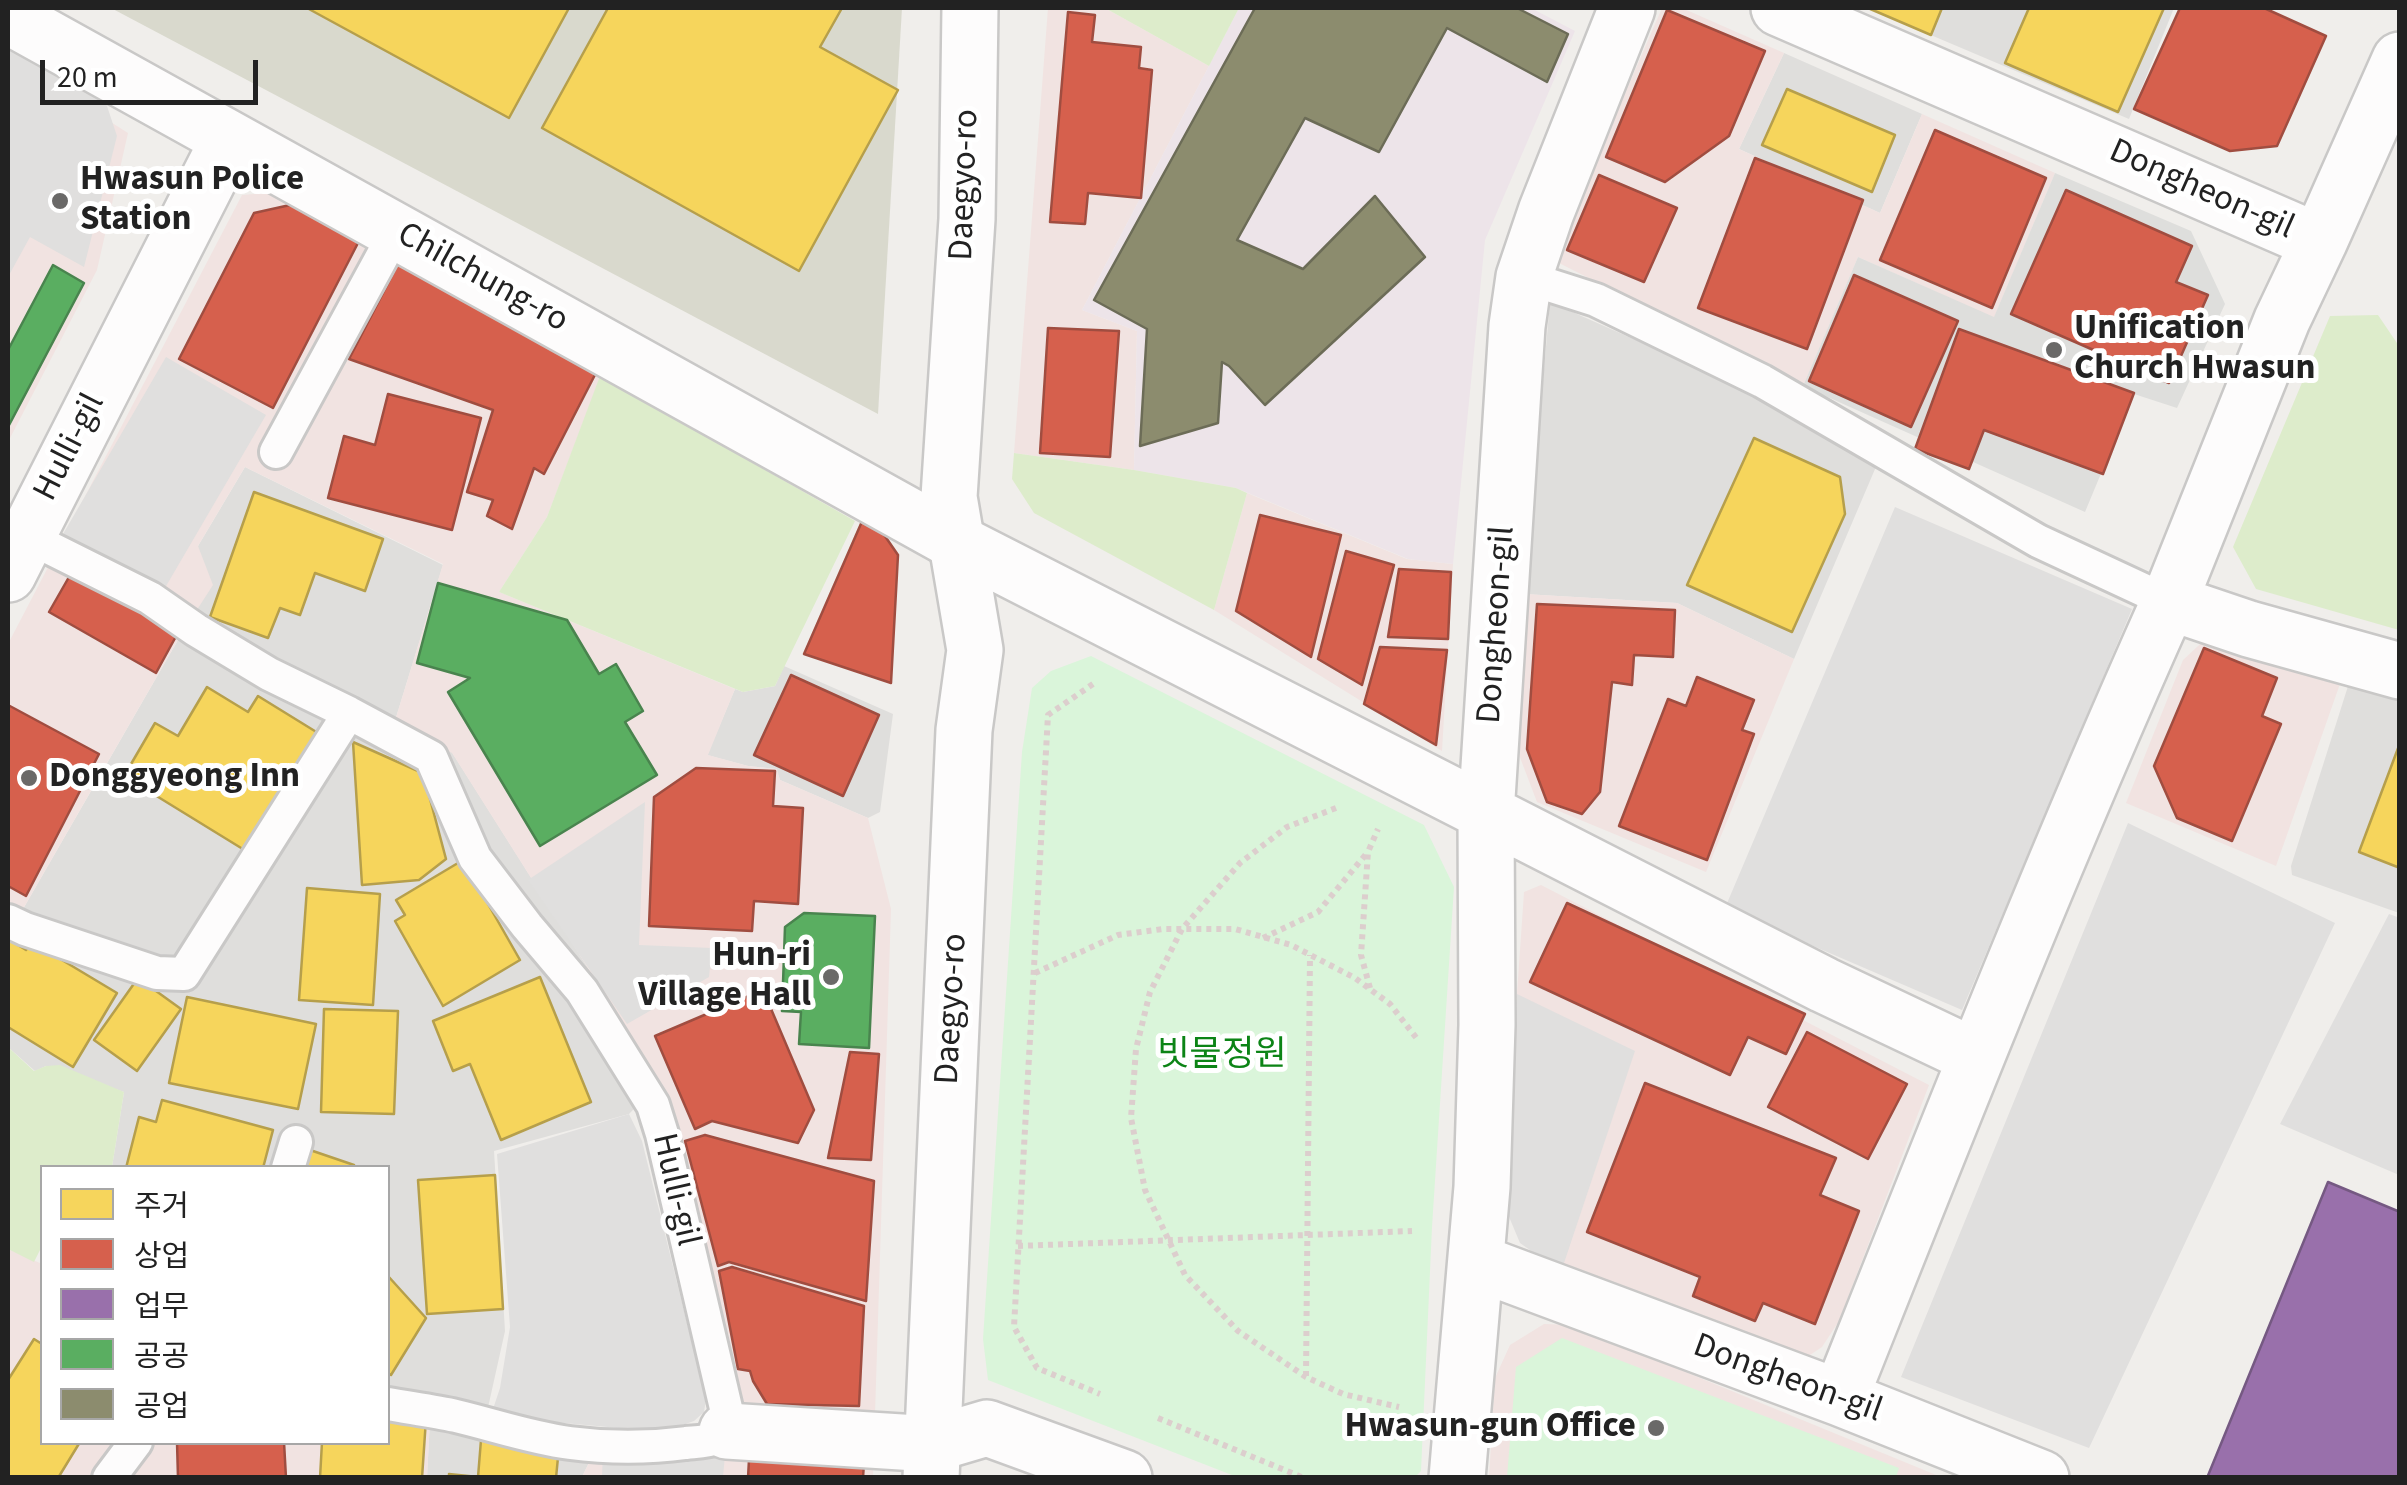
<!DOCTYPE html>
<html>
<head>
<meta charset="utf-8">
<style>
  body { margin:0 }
  #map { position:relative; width:2407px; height:1485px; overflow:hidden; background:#f0eeeb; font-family:"Source Sans 3","Noto Sans KR",sans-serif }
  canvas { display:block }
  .frame { position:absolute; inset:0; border:10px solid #222; pointer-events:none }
  .legend { position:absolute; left:40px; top:1165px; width:350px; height:280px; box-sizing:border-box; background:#fff; border:2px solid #a7a7a7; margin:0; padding:12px 18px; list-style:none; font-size:30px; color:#222 }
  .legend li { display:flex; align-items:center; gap:20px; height:50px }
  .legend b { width:50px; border:2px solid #a7a7a7 }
  .scale { position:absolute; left:40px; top:60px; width:218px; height:45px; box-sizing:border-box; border:5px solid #222; border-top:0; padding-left:12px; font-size:30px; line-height:35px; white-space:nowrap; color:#222; -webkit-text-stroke:8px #fff; paint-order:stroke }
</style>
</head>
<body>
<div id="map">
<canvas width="2407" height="1485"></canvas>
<div class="frame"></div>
<ul class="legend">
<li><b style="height:28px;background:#f6d55c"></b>주거</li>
<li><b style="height:28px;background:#d6604d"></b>상업</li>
<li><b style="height:28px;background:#9970ab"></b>업무</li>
<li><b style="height:28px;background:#5aae61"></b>공공</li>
<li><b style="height:28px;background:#8c8c6e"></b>공업</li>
</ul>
<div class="scale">20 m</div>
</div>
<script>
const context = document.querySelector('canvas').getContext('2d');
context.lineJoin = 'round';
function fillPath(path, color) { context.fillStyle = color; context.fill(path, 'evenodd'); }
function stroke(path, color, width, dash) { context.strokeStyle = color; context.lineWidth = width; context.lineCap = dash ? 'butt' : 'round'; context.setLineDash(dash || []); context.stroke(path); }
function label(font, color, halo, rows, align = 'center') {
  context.font = font + ' "Source Sans 3","Noto Sans KR",sans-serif'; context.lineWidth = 10; context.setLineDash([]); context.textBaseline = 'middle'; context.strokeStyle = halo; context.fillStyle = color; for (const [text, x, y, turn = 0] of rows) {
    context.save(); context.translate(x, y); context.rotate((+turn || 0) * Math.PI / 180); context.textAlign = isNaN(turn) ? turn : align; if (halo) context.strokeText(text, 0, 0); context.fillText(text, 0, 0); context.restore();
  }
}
fillPath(new Path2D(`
  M1867,8H2174L2129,119Z
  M1784,53L1922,114L1880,213L1739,149Z
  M1550,302L1728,381L1881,455L1794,659L1677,603L1524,594Z
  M245,467L443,565L394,724L452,752L660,1082L629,1114L494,1151L505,1331L487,1412L602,1436L582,1477H427L431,1400L388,1394V1168L112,1167L124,1092L46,1066L35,1071L8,1047V919L23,909L182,633L198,546Z
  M784,666L893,714L880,812L868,818L780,780L776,769L748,766L707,755L735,689L743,692L775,686Z
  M2349,683L2399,698V913L2292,875L2291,866Z`), '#dfdedc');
fillPath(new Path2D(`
  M1048,8H1105L1209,66L1082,310L1137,331L1134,470L1014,453Z
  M1662,8H1682L1784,53L1739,149L1880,213L1922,114L2055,173L1994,318L1858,257L1803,386L1553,260Z
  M8,60L34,73L128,133L97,270L8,442Z
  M291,191L606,363L547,517L499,592L735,689L708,755L748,766L777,769L780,780L868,818L891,909L873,1477H582L602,1436L725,1455L734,1393L660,1082L452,753L394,724L443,564L245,467L198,546L213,585L182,633L23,909L8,901V644L242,195Z
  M1247,493L1407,559L1453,564L1442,751L1214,610Z
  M1524,594L1677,603L1794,659L1706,872L1537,802L1516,747Z
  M2212,633L2341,681L2276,866L2126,803L2183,660Z
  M1541,885L1929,1085L1839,1321L1822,1347L1795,1365L1561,1272L1517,994L1524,892Z
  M8,1249L42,1264V1442H388V1393L431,1400L427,1477H8Z
  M1544,1324L1571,1325L1941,1477L1489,1478L1495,1378L1510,1345Z`), '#f1e3e1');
fillPath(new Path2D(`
  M1239,8H1531L1575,31L1485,240L1453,564L1408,559L1236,488L1134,470L1137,331L1082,310Z`), '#ede4e9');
fillPath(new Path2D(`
  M2055,173L2191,231L2225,304L2177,408L2134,394L2085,512L1803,386L1858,257L1994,317Z`), '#dededc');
fillPath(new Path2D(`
  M111,8H902L878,414Z`), '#d9d9cd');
fillPath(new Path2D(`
  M1105,8H1239L1209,66Z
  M2378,315L2399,346V630L2256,589L2233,547L2330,316Z
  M600,376L855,521L775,686L743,692L499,592L547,517Z
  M1014,453L1134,470L1236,488L1247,493L1214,610L1034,513L1012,479Z
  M8,1047L34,1071L46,1066L60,1065L124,1092L112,1167L42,1168V1246L34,1262L8,1249Z`), '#ddeccb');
fillPath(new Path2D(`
  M1091,656L1424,825L1454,887L1432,1227L1421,1471L1415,1477H1237L988,1380L983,1339L1022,752L1032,688L1051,671Z
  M1562,1338L1899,1468L1896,1477H1507L1516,1367Z`), '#daf5da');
fillPath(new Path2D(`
  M8,48L106,103L117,136L84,267L30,237L8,277Z
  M166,357L266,415L162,593L63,534Z
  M1895,507L2132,609L1962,1010L1725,908Z
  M645,802L639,945L712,948L709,977L627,1024L528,880Z
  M2128,823L2335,923L2089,1448L1901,1377Z
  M2389,914L2400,918L2399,1175L2280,1124Z
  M1517,994L1635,1051L1561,1272L1520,1243L1507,1212Z
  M629,1114L642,1141L706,1400L704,1412L694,1421L662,1432L553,1422L493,1409L500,1388L510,1327L497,1154Z
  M603,1448L725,1455L723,1477L602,1478Z`), '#e0dfde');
const homes = new Path2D(`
  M307,8H569L509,118Z
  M608,8H842L820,47L898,90L799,271L542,128Z
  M1868,8H1942L1931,35Z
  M2029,8H2164L2118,112L2005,63Z
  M1787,89L1895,135L1872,192L1762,145Z
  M1754,438L1840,477L1845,514L1792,632L1687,585Z
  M254,492L383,539L365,591L315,573L300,615L280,608L268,638L210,617Z
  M207,687L248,712L258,696L318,733L246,851L124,776L155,723L178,736Z
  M353,742L418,771L425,780L446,859L419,880L362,885Z
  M2400,743V868L2359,852Z
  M463,860L520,960L443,1006L395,921L405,915L396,900Z
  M307,888L380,894L373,1005L299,1000Z
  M8,939L26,950L32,942L117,993L73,1067L8,1027Z
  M540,977L591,1102L501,1140L470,1064L453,1071L433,1021Z
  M138,978L181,1009L137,1071L94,1040Z
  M187,997L316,1024L298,1109L169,1083Z
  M324,1009L398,1011L394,1114L321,1112Z
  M162,1100L273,1130L263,1168H126L139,1117L156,1122Z
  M310,1150L354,1165L353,1168H304Z
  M495,1175L503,1309L427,1314L418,1180Z
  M388,1276L426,1318L391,1375L388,1373Z
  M34,1339L42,1344V1442H80L58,1478H8V1380Z
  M388,1416L426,1419L422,1478H320L322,1442H388Z
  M481,1440L559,1447L556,1478H449V1474L478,1477Z`);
fillPath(homes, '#f6d55c');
stroke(homes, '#b69f4b', 2.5);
const shops = new Path2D(`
  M2180,8H2264L2326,36L2277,146L2230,151L2134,109Z
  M1667,10L1765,51L1729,136L1665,182L1606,157Z
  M1068,12L1095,15L1092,42L1141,47L1139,68L1152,70L1141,198L1088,193L1085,224L1050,222Z
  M1935,130L2046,178L1992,308L1880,260Z
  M1755,158L1863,200L1807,349L1698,308Z
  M1599,175L1677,208L1644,282L1567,250Z
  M2066,190L2192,246L2176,282L2208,295L2169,383L2011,314Z
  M290,205L359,241L273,408L179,359L254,213Z
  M398,264L600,365L544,474L534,468L512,529L487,516L493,500L467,492L493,410L349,359Z
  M1854,275L1958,321L1911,427L1809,381Z
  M1048,328L1119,331L1110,457L1040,453Z
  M1959,329L2134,393L2103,474L1984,430L1969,469L1915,449Z
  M388,394L481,418L452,530L328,498L344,436L375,445Z
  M867,510L898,555L891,683L804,654Z
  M1260,515L1341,535L1311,657L1236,611Z
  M1346,551L1394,565L1362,685L1318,659Z
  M1399,569L1451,572L1448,639L1388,637Z
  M73,570L180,629L156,673L49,612Z
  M1537,604L1675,610L1673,657L1634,655L1632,685L1612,682L1600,792L1582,814L1547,802L1527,749Z
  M1380,647L1447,650L1436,745L1364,704Z
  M2204,648L2277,678L2262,716L2281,724L2232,841L2177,818L2154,766Z
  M791,675L879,715L843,796L754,755Z
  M1697,677L1754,700L1742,730L1754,734L1707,860L1619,826L1668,699L1686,706Z
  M8,705L99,754L26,896L8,886Z
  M696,768L775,771L773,806L803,808L798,904L754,901L752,931L649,926L654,797Z
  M1567,903L1805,1014L1786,1054L1748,1037L1730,1075L1530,982Z
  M763,990L814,1110L798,1143L712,1121L695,1129L655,1036Z
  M1807,1032L1907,1084L1868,1159L1768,1107Z
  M850,1052L879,1054L871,1160L828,1158Z
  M1645,1083L1836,1158L1820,1195L1859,1211L1815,1324L1763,1303L1755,1321L1693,1296L1700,1277L1587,1232Z
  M705,1135L874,1181L866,1301L729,1262L718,1266L685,1141Z
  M732,1267L864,1306L859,1406L767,1404L753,1381L750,1371L738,1369L719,1271Z
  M750,1441L865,1447L863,1478H748Z
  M177,1442H284L286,1478H178Z`);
fillPath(shops, '#d6604d');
stroke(shops, '#a04d40', 2.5);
const offices = new Path2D(`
  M2328,1182L2400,1212V1478H2207Z`);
fillPath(offices, '#9970ab');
stroke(offices, '#755982', 2.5);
const public = new Path2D(`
  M53,265L84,283L8,427V350Z
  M438,583L567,620L599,674L616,664L643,711L625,722L657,775L540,846L448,692L470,678L417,663Z
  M804,913L875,916L869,1048L799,1044L801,1012L782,1011L785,927Z`);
fillPath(public, '#5aae61');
stroke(public, '#49844e', 2.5);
const industry = new Path2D(`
  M1255,8H1517L1568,34L1547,82L1447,28L1379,152L1305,118L1237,240L1303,269L1375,196L1425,257L1265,405L1229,366L1222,362L1218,423L1140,446L1147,329L1094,300Z`);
fillPath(industry, '#8c8c6e');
stroke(industry, '#6c6c57', 2.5);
const service = new Path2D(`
  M1524,277L1596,300L1762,381L2038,541L2169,602
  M276,452L396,231
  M26,536L150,598L196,630L269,674L349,713L431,757L475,858L527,926L582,991L653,1105L662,1134L729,1421C726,1442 705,1441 686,1443C648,1448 608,1448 570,1443C531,1438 494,1425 456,1416C434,1411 410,1408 388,1404
  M8,921L25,929L157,973L184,974L349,713
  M288,1168L296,1142
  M109,1478L136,1442`);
const minor = new Path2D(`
  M1779,8L2319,242L2282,320L2169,602L2249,629L2400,671
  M8,16L956,542L1824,985L1976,1057
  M2319,242L2400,60
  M8,574L229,139
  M1476,1262L1840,1398L2041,1478
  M1840,1398C1946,1132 2051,865 2169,602
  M727,1431L933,1444L987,1428L1124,1478
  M1457,1478L1482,1187L1487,1025L1486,814L1517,326L1524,277L1546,212L1627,8`);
const tertiary = new Path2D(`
  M931,1478L964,730L975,650L949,497L967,219L970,8`);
stroke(service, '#c9c8c7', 38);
stroke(minor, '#c9c8c7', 60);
stroke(tertiary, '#c9c8c7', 60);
stroke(new Path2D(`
  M1093,684L1048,715L1014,1327L1037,1368L1100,1394
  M1336,808L1287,827L1240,863L1182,929L1150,992L1136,1049L1131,1118L1145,1190L1185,1275L1238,1331L1306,1377L1343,1394L1399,1407
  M1263,938L1318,912L1367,853
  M1035,973L1118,935L1163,929H1235L1291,945L1355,978L1390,1004L1418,1040
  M1370,988L1361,955L1368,852L1378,829
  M1018,1246L1412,1231
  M1306,1376L1310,955
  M1158,1418L1304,1478`), '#dccecd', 6, [5, 5]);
stroke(service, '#fdfcfc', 32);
stroke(minor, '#fdfcfc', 55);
stroke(tertiary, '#fdfcfc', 55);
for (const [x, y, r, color] of [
  [60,201,10,"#6a6968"],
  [2054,350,10,"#6a6968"],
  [29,778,10,"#6a6968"],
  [831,977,10,"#6a6968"],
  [1656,1428,10,"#6a6968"]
]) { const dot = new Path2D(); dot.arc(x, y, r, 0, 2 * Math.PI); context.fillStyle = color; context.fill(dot); stroke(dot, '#fff', 4); }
label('bold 35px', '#222', '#fff', [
  ["Hwasun Police",80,181],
  ["Station",80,221],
  ["Unification",2074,330],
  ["Church Hwasun",2074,370],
  ["Donggyeong Inn",49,778],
  ["Hun-ri",811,957,"right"],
  ["Village Hall",811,997,"right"],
  ["Hwasun-gun Office",1636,1428,"right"]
], 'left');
label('35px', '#222', '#fff', [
  ["Daegyo-ro",966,185,-88],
  ["Dongheon-gil",2201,191,24],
  ["Chilchung-ro",482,279,29],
  ["Hulli-gil",71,448,-63],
  ["Dongheon-gil",1498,625,-86],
  ["Daegyo-ro",953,1009,-87],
  ["Hulli-gil",674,1190,77],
  ["Dongheon-gil",1787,1380,20]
]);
label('35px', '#0c8416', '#fff', [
  ["빗물정원",1222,1057]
]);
</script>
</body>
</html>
